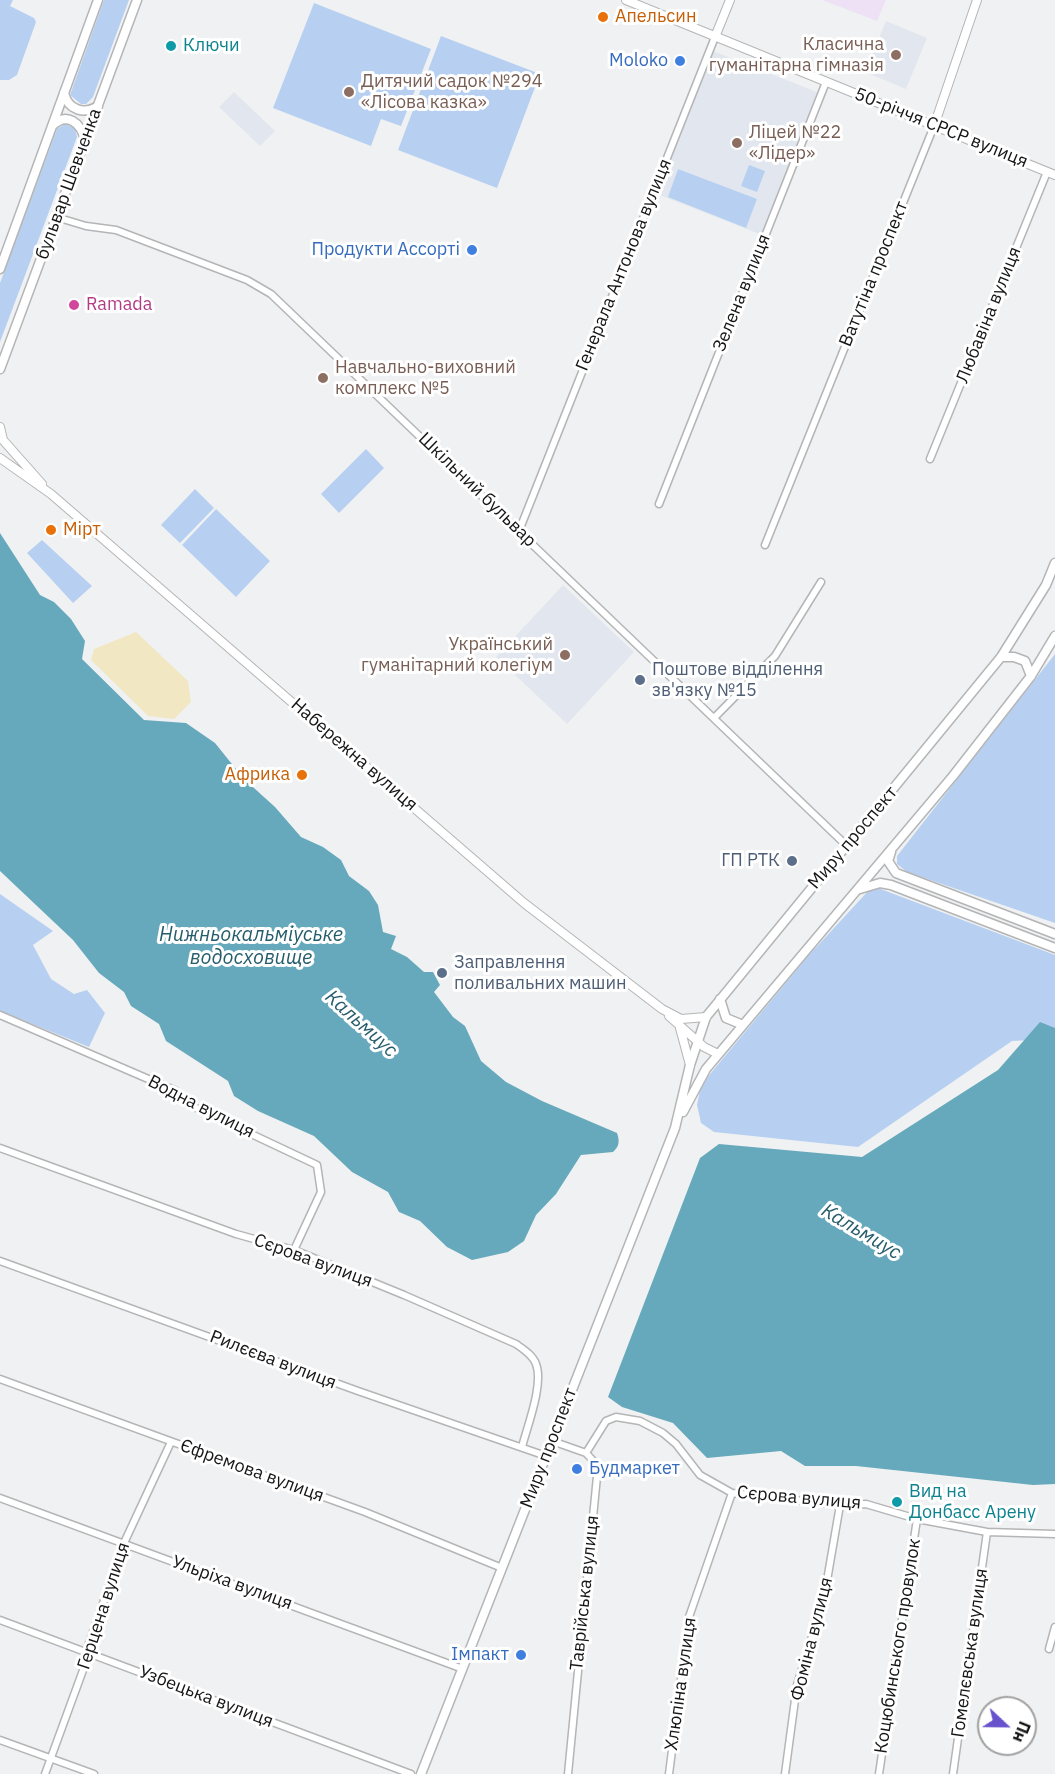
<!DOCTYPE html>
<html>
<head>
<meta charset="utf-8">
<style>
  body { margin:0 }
  #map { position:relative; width:1055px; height:1774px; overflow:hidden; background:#f0f1f2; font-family:"IBM Plex Sans",sans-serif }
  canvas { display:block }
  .north { position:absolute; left:977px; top:1696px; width:60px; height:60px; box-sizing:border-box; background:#fff; border:2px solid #a1a1a1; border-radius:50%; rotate:112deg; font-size:16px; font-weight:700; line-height:24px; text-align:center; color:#151515 }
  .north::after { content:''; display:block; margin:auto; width:21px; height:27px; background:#6853cd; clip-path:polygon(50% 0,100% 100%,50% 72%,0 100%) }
</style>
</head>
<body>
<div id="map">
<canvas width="1055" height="1774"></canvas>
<div class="north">Пн</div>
</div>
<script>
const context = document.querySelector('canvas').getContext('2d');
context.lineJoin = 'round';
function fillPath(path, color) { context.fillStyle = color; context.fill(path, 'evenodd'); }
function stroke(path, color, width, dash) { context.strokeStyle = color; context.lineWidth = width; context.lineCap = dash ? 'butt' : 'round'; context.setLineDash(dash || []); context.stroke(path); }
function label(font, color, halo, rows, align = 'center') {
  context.font = font + ' "IBM Plex Sans",sans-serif'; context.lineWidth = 6; context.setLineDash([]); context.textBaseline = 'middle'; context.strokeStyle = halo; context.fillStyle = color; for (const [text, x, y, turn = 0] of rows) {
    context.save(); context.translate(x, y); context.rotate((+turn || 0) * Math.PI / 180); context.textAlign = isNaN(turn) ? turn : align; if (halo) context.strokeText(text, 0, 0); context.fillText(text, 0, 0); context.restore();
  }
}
fillPath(new Path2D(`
  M822,0H886L877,21Z`), '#efe1f5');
fillPath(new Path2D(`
  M886,21L927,38L906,89L865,72Z
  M713,51L817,92L762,235L657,194Z
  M234,92L275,131L260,146L219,107Z
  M563,585L634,652L567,724L496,657Z`), '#e2e7ef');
fillPath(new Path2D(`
  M0,0H13L10,6L34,18L36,22L17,75L9,80H0Z
  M104,0H129L93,97L86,104H81L70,95Z
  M314,3L431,49L401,126L381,119L371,146L273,108Z
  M441,36L540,74L497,188L398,150Z
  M65,124L75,128L77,137L0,342V283L57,129Z
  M749,165L765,171L757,192L741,186Z
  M678,169L757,199L746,228L668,197Z
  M366,449L384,468L339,513L321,494Z
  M195,489L214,508L180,543L161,525Z
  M216,509L270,561L236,597L182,545Z
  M42,540L92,586L73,603L27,553Z
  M1055,654V923L907,872L897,864V856Z
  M878,888L1055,955V1039L1012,1041L858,1147L714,1132L701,1123L697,1105L701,1085L809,955L870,889Z
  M0,894L53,931L33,945L51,979L74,994L87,990L105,1013L89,1047L0,1011Z`), '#b7d0f1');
fillPath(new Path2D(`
  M136,632L188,681L191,702L174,719L148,716L91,660L94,649Z`), '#f1e7c2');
fillPath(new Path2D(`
  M0,533L40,595L54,602L71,619L85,641L82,659L144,720L186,723L215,743L244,779L275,807L301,837L323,847L341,860L349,876L369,891L378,905L383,932L396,936L391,949L407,957L424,972H433L440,985L434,992L453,1017L465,1026L481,1061L506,1082L542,1101L617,1133C620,1141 619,1147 613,1152L581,1155L556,1194L536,1215L524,1241L508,1252L472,1260L447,1247L420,1221L399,1212L388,1192L352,1172L314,1136L258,1111L234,1096L228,1081L166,1041L159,1024L131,1006L124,992L99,973L73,940L0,871Z
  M1040,1022L1055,1028V1484L1033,1485L856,1466H805L781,1451L707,1458L673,1423L622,1407L608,1397L700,1158L719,1144L862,1157L998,1070Z`), '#66a9bc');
const minor = new Path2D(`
  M56,217L86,226L116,230L247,280L271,294L847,846
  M930,459L1047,172
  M659,504L826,82
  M519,531L715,37
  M765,545L934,126
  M714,718L775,656L821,582
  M0,1015L176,1091L194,1107L317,1165L321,1192L294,1250
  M0,1148L236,1234L294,1250L404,1295L516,1344C523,1349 533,1355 536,1364C544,1384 527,1427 522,1447
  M0,1261L358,1391L546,1456
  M0,1379L365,1512L502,1568
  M552,1441L586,1453L598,1466L568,1774
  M586,1453L606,1421L616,1417L640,1421L663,1433L676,1444L700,1475L732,1493L840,1505L866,1504L917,1519L987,1532L1055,1534
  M0,1498L463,1669
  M0,1620L411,1774
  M1049,1649L1055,1627
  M0,1740L94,1774
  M45,1774L86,1662V1652L124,1543L171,1442
  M669,1774L689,1617L732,1493
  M785,1774L797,1685L824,1598L840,1505
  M879,1774L917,1519
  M953,1774L987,1532`);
const tertiary = new Path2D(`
  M626,0L1055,175
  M715,37L730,0
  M934,126L977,0
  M0,427L3,440L42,484
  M0,458L51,494L524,903L662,1009L681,1019L706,1017
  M669,1016L704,1047L718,1054
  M680,1028L690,1065`);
const secondary = new Path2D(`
  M64,93C68,110 84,115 98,106
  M52,126C67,111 81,123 85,140
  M0,269L98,0
  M0,369L137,0
  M1001,657H1014L1025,661L1031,676
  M891,852L888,861L896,873L1055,934
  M860,889L880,883L891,885L1055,948
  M720,999L726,1018L743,1025
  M683,1112L706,1069L953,776L1031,676L1055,636
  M421,1774L675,1128L690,1065L706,1017L1001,657L1046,585L1055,563`);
stroke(minor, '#b4b5b6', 9);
stroke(tertiary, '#b4b5b6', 10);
stroke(secondary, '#b4b5b6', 11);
stroke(minor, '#fff', 6);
stroke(tertiary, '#fff', 8);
stroke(secondary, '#fff', 8);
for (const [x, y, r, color] of [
  [603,17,6,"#e8710a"],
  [171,46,6,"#0f9aa8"],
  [896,55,6,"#8d6e63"],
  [680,61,6,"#3f7fe0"],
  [349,92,6,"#8d6e63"],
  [737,143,6,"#8d6e63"],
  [472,250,6,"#3f7fe0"],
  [74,305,6,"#d1479c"],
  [323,378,6,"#8d6e63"],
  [51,530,6,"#e8710a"],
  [565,655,6,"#8d6e63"],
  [640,680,6,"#5c6f8a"],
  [302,775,6,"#e8710a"],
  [792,861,6,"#5c6f8a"],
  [442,973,6,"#5c6f8a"],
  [577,1469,6,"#3f7fe0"],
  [897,1502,6,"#0f9aa8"],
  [521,1655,6,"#3f7fe0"]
]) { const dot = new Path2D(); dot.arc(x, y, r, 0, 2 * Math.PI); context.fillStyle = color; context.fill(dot); stroke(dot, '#fff', 2); }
label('18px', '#c56008', '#fff', [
  ["Апельсин",615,17],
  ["Мірт",63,530],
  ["Африка",290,775,"right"]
], 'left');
label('18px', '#785e54', '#fff', [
  ["Класична",884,45,"right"],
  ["гуманітарна гімназія",884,66,"right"],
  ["Дитячий садок №294",361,82],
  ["«Лісова казка»",361,103],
  ["Ліцей №22",749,133],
  ["«Лідер»",749,154],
  ["Навчально-виховний",335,368],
  ["комплекс №5",335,389],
  ["Український",553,645,"right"],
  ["гуманітарний колегіум",553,666,"right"]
], 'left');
label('18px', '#0d838f', '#fff', [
  ["Ключи",183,46],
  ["Вид на",909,1492],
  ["Донбасс Арену",909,1513]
], 'left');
label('18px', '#366cbe', '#fff', [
  ["Moloko",668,61],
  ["Продукти Ассорті",460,250],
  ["Будмаркет",589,1469,"left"],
  ["Iмпакт",509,1655]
], 'right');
label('18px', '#151515', '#fff', [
  ["50-річчя СРСР вулиця",941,128,22],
  ["бульвар Шевченка",69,184,-70],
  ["Генерала Антонова вулиця",624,265,-68],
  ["Ватутіна проспект",874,274,-68],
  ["Зелена вулиця",742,293,-68],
  ["Любавіна вулиця",989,315,-68],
  ["Шкільний бульвар",477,490,44],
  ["Набережна вулиця",354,755,41],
  ["Миру проспект",853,838,-50],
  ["Водна вулиця",201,1107,27],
  ["Сєрова вулиця",313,1261,20],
  ["Рилєєва вулиця",273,1360,21],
  ["Миру проспект",549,1448,-69],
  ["Єфремова вулиця",252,1471,20],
  ["Сєрова вулиця",799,1498,5],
  ["Ульріха вулиця",232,1583,20],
  ["Таврійська вулиця",585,1593,-84],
  ["Герцена вулиця",104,1606,-72],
  ["Фоміна вулиця",812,1639,-76],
  ["Коцюбинського провулок",898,1646,-81],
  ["Гомелєвська вулиця",970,1653,-82],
  ["Хлюпіна вулиця",681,1684,-82],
  ["Узбецька вулиця",206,1697,21]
]);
label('18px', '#b23c85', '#fff', [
  ["Ramada",86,305]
], 'left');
label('18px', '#4e5e75', '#fff', [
  ["Поштове відділення",652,670],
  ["зв'язку №15",652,691],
  ["ГП РТК",780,861,"right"],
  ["Заправлення",454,963],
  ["поливальних машин",454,984]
], 'left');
label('italic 20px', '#255d6c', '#fff', [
  ["Нижньокальміуське",251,935],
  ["водосховище",251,958],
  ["Кальмиус",361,1024,42],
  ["Кальмиус",861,1232,31]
]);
</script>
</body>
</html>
